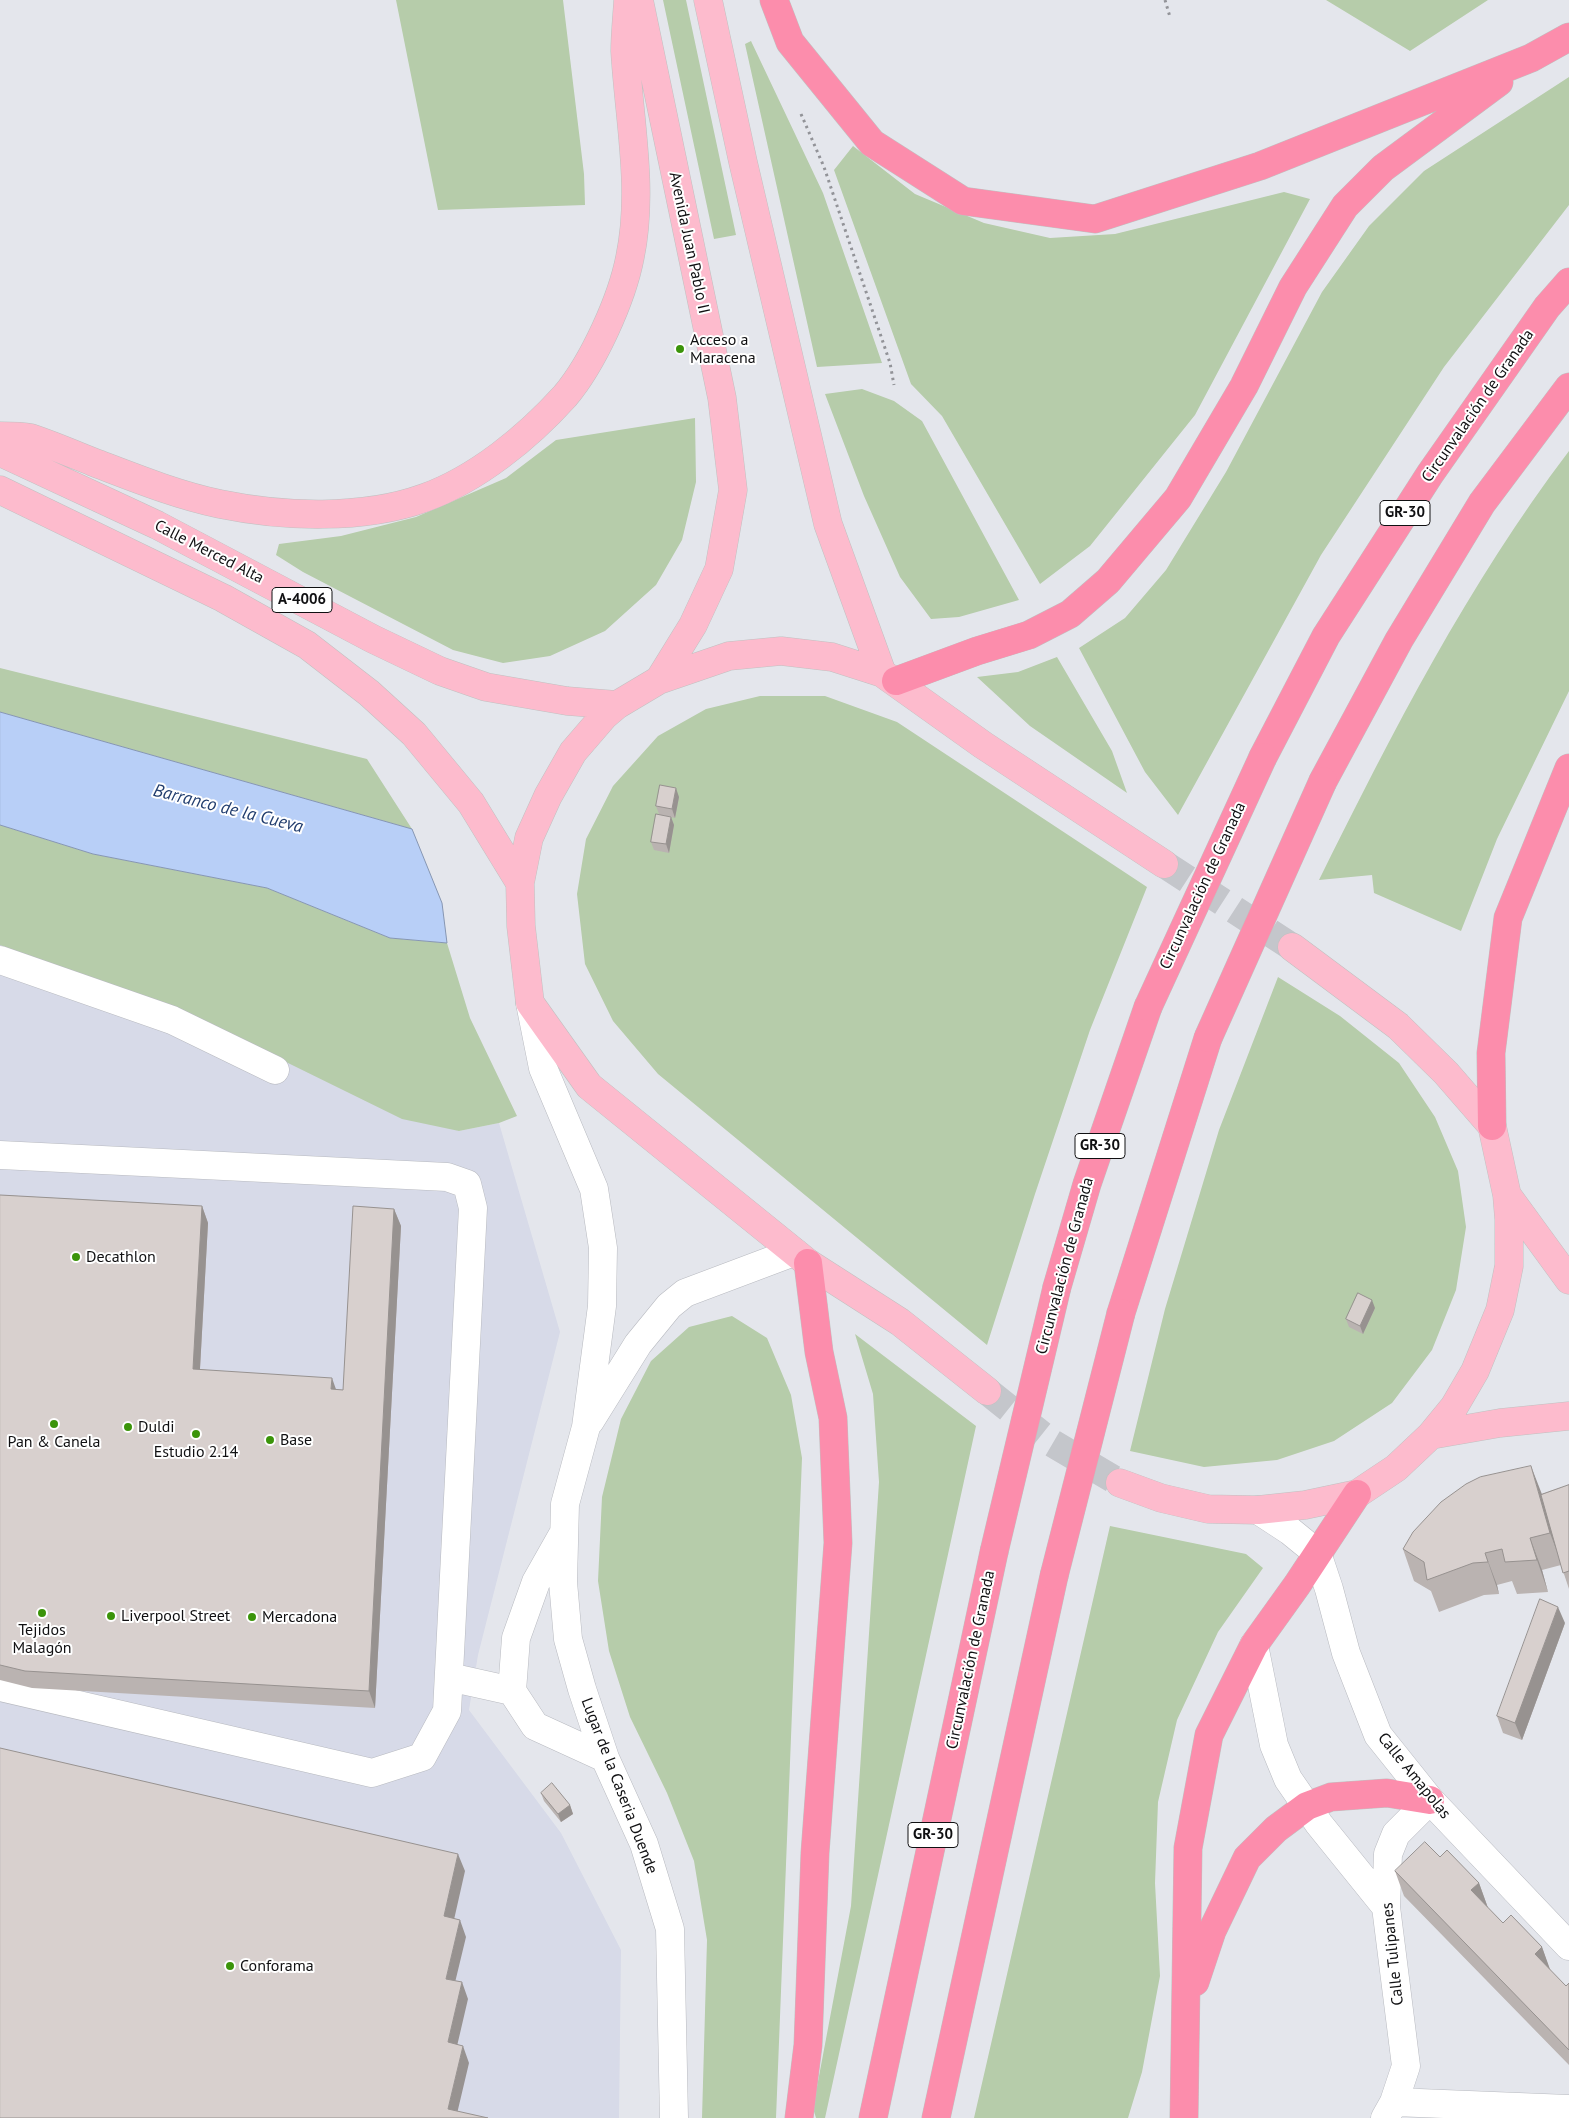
<!DOCTYPE html>
<html>
<head>
<meta charset="utf-8">
<style>
  body { margin:0 }
  canvas { display:block; background:#e4e6ec }
</style>
</head>
<body>
<canvas width="1569" height="2118"></canvas>
<script>
const context = document.querySelector('canvas').getContext('2d');
context.lineJoin = 'round';
function fillPath(path, color) { context.fillStyle = color; context.fill(path, 'evenodd'); }
function stroke(path, color, width, dash) { context.strokeStyle = color; context.lineWidth = width; context.lineCap = dash ? 'butt' : 'round'; context.setLineDash(dash || []); context.stroke(path); }
function label(font, color, halo, rows, align = 'center') {
  context.font = font + ' "PT Sans",sans-serif'; context.lineWidth = 4; context.setLineDash([]); context.textBaseline = 'middle'; context.strokeStyle = halo; context.fillStyle = color; for (const [text, x, y, turn = 0] of rows) {
    context.save(); context.translate(x, y); context.rotate((+turn || 0) * Math.PI / 180); context.textAlign = isNaN(turn) ? turn : align; if (halo) context.strokeText(text, 0, 0); context.fillText(text, 0, 0); context.restore();
  }
}
fillPath(new Path2D(`
  M0,945L231,1035L459,1131L499,1123L560,1332L478,1655L469,1710L561,1833L621,1950L619,2118H0Z`), '#d7dae8');
fillPath(new Path2D(`
  M396,0H563L584,174L585,205L438,210Z
  M663,0H686L736,235L714,239Z
  M1326,0H1488L1410,51Z
  M751,41L823,193L882,363L817,367L745,44Z
  M1569,77V205L1444,367L1321,555L1178,815L1145,772L1079,648L1125,618L1166,570L1226,472L1322,292L1369,226L1424,171Z
  M853,146L915,194L984,223L1050,238L1115,234L1284,192L1310,199L1195,415L1090,546L1040,584L942,416L911,384L834,170Z
  M862,389L894,401L922,421L1019,600L959,617L931,619L900,577L864,496L825,394Z
  M695,418L696,482L682,540L656,585L605,631L550,656L503,663L453,650L303,572L276,555L279,544L341,536L416,517L506,478L556,440Z
  M1569,451V691L1497,839L1461,931L1374,893L1372,875L1319,880C1393,731 1468,584 1569,451Z
  M1057,657L1112,751L1127,793L1030,726L977,677L1018,672Z
  M0,668L367,759L412,829L0,712Z
  M760,696H825L897,722L1147,887L1090,1030L1035,1194L987,1345L658,1074L613,1021L585,964L577,894L586,839L613,786L658,736L706,709Z
  M0,825L93,854L267,888L390,938L447,943L470,1018L517,1116L499,1123L459,1131L402,1119L231,1035L0,945Z
  M1278,977L1340,1016L1399,1063L1435,1117L1458,1171L1466,1227L1456,1290L1432,1350L1392,1403L1334,1441L1277,1460L1204,1467L1130,1451L1165,1309L1219,1130Z
  M732,1316L767,1338L791,1395L802,1458L776,2118H702L707,1940L694,1861L667,1793L630,1717L609,1651L598,1581L602,1497L621,1419L651,1361L689,1327Z
  M855,1334L976,1426L825,2118H816L813,2108L851,1906L879,1482L873,1394Z
  M1110,1526L1246,1554L1263,1568L1218,1632L1177,1720L1158,1802L1155,1883L1160,1976L1142,2072L1128,2118H974Z`), '#b6ccaa');
const water = new Path2D(`
  M0,712L412,829L442,903L447,943L390,938L267,888L93,854L0,825Z`);
fillPath(water, '#b8cff7');
stroke(water, '#8696b2', 1);
stroke(new Path2D(`
  M1164,864L1292,947
  M987,1391L1052,1443L1120,1483`), '#c4c6cb', 28, [28, 14]);
const minor = new Path2D(`
  M0,960L172,1020L275,1070
  M530,1003L543,1068L594,1189L603,1248L602,1306L586,1427L565,1504L563,1582L568,1639L582,1689L605,1758L644,1844L670,1929L674,2118
  M0,1155L447,1177L467,1184L473,1208L447,1711L422,1757L372,1773L0,1687
  M590,1421L638,1344L669,1306L685,1293L794,1252
  M1258,1510L1290,1531L1317,1553L1329,1589L1346,1653L1378,1735L1430,1800L1569,1946
  M562,1536L536,1582L516,1638L512,1691L535,1726L605,1758
  M1254,1645L1274,1745L1288,1779L1319,1824L1386,1907
  M449,1677L512,1691
  M1394,2102L1569,2109
  M1385,2118L1394,2102L1406,2066L1386,1907L1388,1854L1396,1834L1430,1800`);
const major = new Path2D(`
  M639,0L722,398L733,490L719,569L693,625L659,680
  M708,0L743,162L828,524L882,673
  M0,436C10,436 21,436 31,438C52,445 73,454 93,462C135,478 177,495 220,504C283,517 363,520 424,498C477,479 528,437 565,396C593,363 622,299 630,257C644,190 629,119 625,51C625,35 627,17 628,0
  M0,452L157,525L373,639L440,671L486,687L567,701L617,705
  M0,490L223,598L307,645L369,693L414,734L471,803L520,883
  M1507,1195L1569,1280
  M987,1391L900,1322L808,1263L589,1086L530,1003L521,926L520,883L529,838L548,796L573,752L604,716L617,705L659,680L729,656L781,651L832,657L882,673L983,745L1164,864
  M1431,1435L1500,1423L1569,1416
  M1120,1483L1161,1498L1208,1509L1258,1510L1305,1505L1357,1494L1396,1468L1431,1435L1454,1407L1475,1371L1500,1310L1509,1266V1219L1507,1195L1492,1126L1446,1073L1398,1026L1292,947`);
const highway = new Path2D(`
  M774,0L790,42L872,143L963,201L1095,219L1260,166L1531,58L1569,37
  M896,681L977,651L1029,635L1070,614L1108,581L1178,498L1244,386L1293,287L1345,206L1383,168L1499,82
  M1263,757L1326,636L1430,474L1547,307L1569,282
  M1323,781L1399,640L1482,503L1569,387
  M1492,1126L1491,1053L1508,918L1569,768
  M1057,1287L1087,1184L1148,1007
  M1121,1313L1208,1038
  M1195,1982L1212,1931L1247,1858L1276,1829L1307,1806L1331,1797L1387,1793L1430,1800
  M799,2118L808,2045L815,1853L838,1543L833,1418L819,1352L808,1263
  M873,2118L994,1552
  M936,2118L1054,1576
  M1184,2118L1188,1848L1209,1735L1254,1645L1297,1585L1357,1494`);
stroke(minor, '#b8bac0', 29);
stroke(major, '#c1c1c1', 29);
stroke(highway, '#c1c1c1', 29);
stroke(new Path2D(`
  M1165,0L1170,17
  M801,114L824,167L890,363L894,385`), '#929398', 3, [2.5, 4]);
stroke(minor, '#fff', 28);
stroke(major, '#fdbbcd', 28);
stroke(highway, '#fc8dac', 28);
const highwayBridge = new Path2D(`
  M1148,1007L1263,757
  M1208,1038L1323,781
  M994,1552L1057,1287
  M1054,1576L1121,1313`);
stroke(highwayBridge, '#c1c1c1', 29, []);
stroke(highwayBridge, '#fc8dac', 28);
fillPath(new Path2D(`
  M679,797L675,818L671,817L674,825L669,853L654,850L651,842L659,814L656,806Z
  M0,1195L202,1206L208,1223L200,1369L343,1390L394,1209L401,1226L375,1708L32,1688L0,1680Z
  M1375,1308L1363,1334L1349,1327L1346,1319Z
  M1569,1485V1589L1561,1565L1542,1570L1548,1592L1517,1594L1512,1581L1497,1585L1499,1594L1484,1595L1439,1612L1431,1591L1414,1581L1403,1549L1542,1494Z
  M1565,1623L1522,1740L1503,1733L1497,1716Z
  M541,1793L570,1805L573,1814L561,1822L544,1801Z
  M1440,1857L1479,1883L1488,1908L1503,1923L1542,1947L1550,1971L1566,1986L1569,1983V2065L1404,1896L1395,1871Z`), '#bab3b1');
fillPath(new Path2D(`
  M676,788L679,797L675,818L672,809Z
  M671,817L674,825L669,853L666,844Z
  M202,1206L208,1223L199,1386L193,1369Z
  M394,1209L401,1226L375,1708L369,1691Z
  M1372,1300L1375,1308L1363,1334L1360,1326Z
  M332,1378L338,1395L331,1389Z
  M1531,1466L1543,1497L1562,1565L1550,1533Z
  M1530,1538L1542,1570L1548,1592L1537,1560Z
  M1485,1553L1497,1585L1499,1594L1488,1562Z
  M1558,1607L1565,1623L1522,1740L1515,1723Z
  M570,1805L573,1814L561,1822L558,1814Z
  M458,1854L465,1871L451,1933L444,1916Z
  M1479,1883L1488,1908L1480,1915L1471,1890Z
  M460,1920L466,1937L452,1995L446,1979Z
  M1542,1947L1551,1972L1535,1954Z
  M462,1982L468,1999L454,2059L448,2042Z
  M463,2046L469,2063L456,2118L448,2109Z`), '#979290');
const building = new Path2D(`
  M660,785L676,788L672,809L656,806Z
  M656,814L671,817L666,844L651,842Z
  M0,1195L202,1206L193,1369L332,1378L331,1389L343,1390L353,1206L394,1209L369,1691L25,1671L0,1665Z
  M1358,1293L1372,1300L1360,1326L1346,1319Z
  M1531,1466L1550,1533L1530,1538L1537,1560L1505,1562L1502,1549L1485,1553L1488,1562L1473,1563L1427,1580L1424,1562L1403,1549L1413,1532L1441,1502L1466,1484L1480,1477Z
  M1569,1485V1571L1563,1573L1541,1495Z
  M1540,1599L1558,1607L1515,1723L1497,1716Z
  M0,1748L458,1854L444,1916L460,1920L446,1979L462,1982L448,2042L463,2046L448,2109L488,2118H0Z
  M552,1783L570,1805L558,1814L541,1793Z
  M1425,1842L1440,1857L1447,1850L1479,1883L1471,1890L1503,1923L1511,1915L1542,1947L1535,1954L1566,1986L1569,1983V2050L1395,1871Z`);
fillPath(building, '#d8d0ce');
stroke(building, '#979290', 1);
for (const [x, y, r, color] of [
  [680,349,5,"#3b940a"],
  [76,1257,5,"#3b940a"],
  [54,1424,5,"#3b940a"],
  [128,1427,5,"#3b940a"],
  [196,1434,5,"#3b940a"],
  [270,1440,5,"#3b940a"],
  [42,1613,5,"#3b940a"],
  [111,1616,5,"#3b940a"],
  [252,1617,5,"#3b940a"],
  [230,1966,5,"#3b940a"]
]) { const dot = new Path2D(); dot.arc(x, y, r, 0, 2 * Math.PI); context.fillStyle = color; context.fill(dot); stroke(dot, '#fff', 2); }
for (const [x, y, w] of [
  [1405,513,50],
  [302,600,60],
  [1100,1146,50],
  [933,1835,50]
]) { const box = new Path2D(); box.roundRect(x - w / 2, y - 12.5, w, 25, 4); context.fillStyle = '#fff'; context.fill(box); stroke(box, '#101012', 1); }
label('bold 15px', '#101012', null, [
  ["GR-30",1405,513],
  ["A-4006",302,600],
  ["GR-30",1100,1146],
  ["GR-30",933,1835]
]);
label('16px', '#101012', '#fff', [
  ["Avenida Juan Pablo II",689,243,78],
  ["Circunvalación de Granada",1478,406,-55],
  ["Calle Merced Alta",209,552,27],
  ["Circunvalación de Granada",1203,886,-65],
  ["Circunvalación de Granada",1065,1266,-75],
  ["Circunvalación de Granada",971,1660,-78],
  ["Calle Amapolas",1414,1776,51],
  ["Lugar de la Caseria Duende",619,1786,69],
  ["Calle Tulipanes",1393,1954,-96]
]);
label('16px', '#101012', '#fff', [
  ["Acceso a",690,340],
  ["Maracena",690,358],
  ["Decathlon",86,1257],
  ["Duldi",138,1427],
  ["Base",280,1440],
  ["Pan & Canela",54,1442,"center"],
  ["Estudio 2.14",196,1452,"center"],
  ["Liverpool Street",121,1616],
  ["Mercadona",262,1617],
  ["Tejidos",42,1630,"center"],
  ["Malagón",42,1648,"center"],
  ["Conforama",240,1966]
], 'left');
label('italic 18px', '#213d6e', '#fff', [
  ["Barranco de la Cueva",228,809,14]
]);
</script>
</body>
</html>
